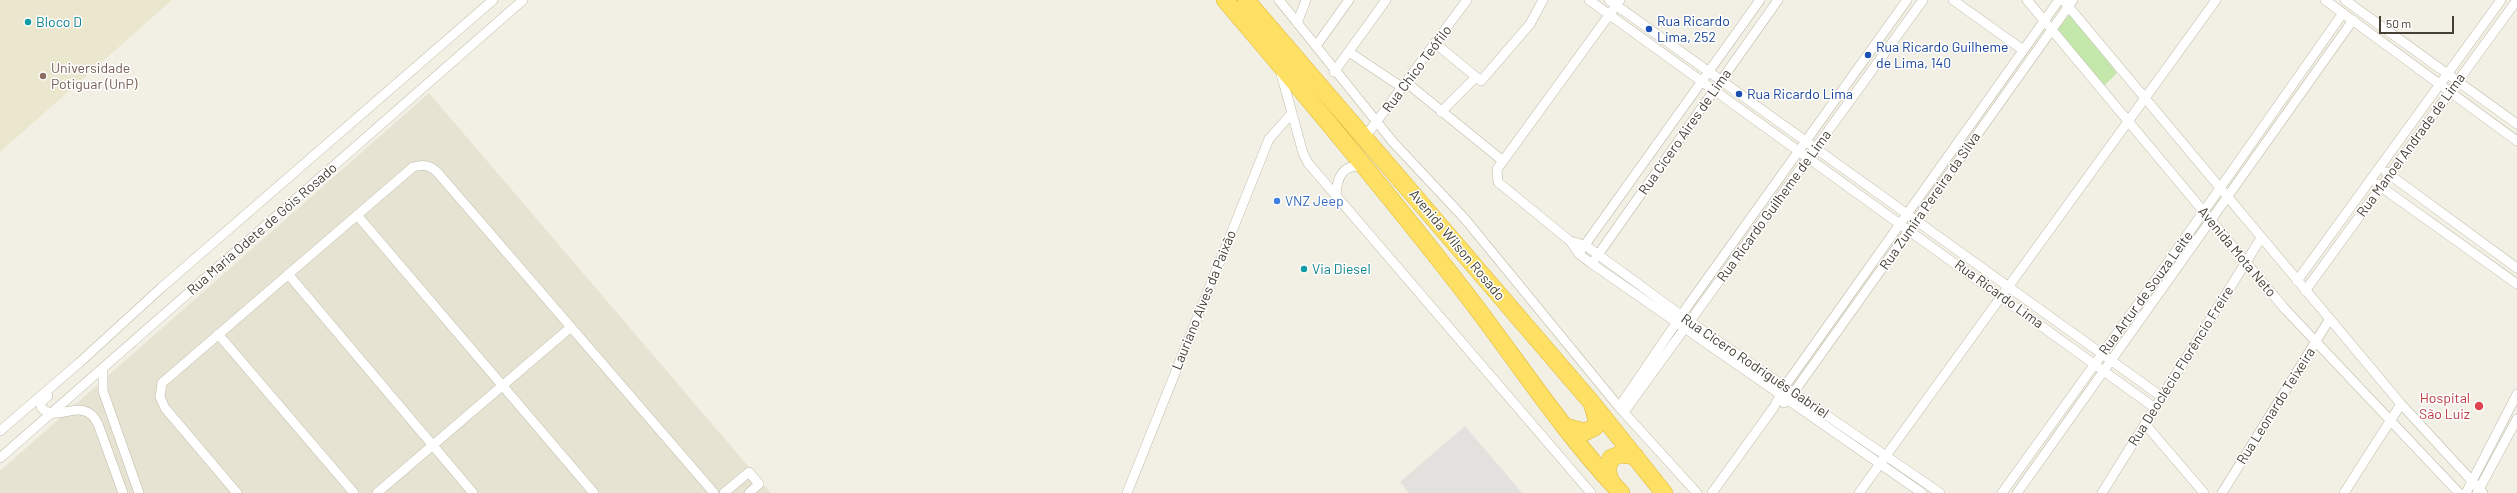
<!DOCTYPE html>
<html>
<head>
<meta charset="utf-8">
<style>
  body { margin:0 }
  #map { position:relative; width:2517px; height:493px; overflow:hidden; background:#f2f0e4; font-family:Barlow,sans-serif }
  canvas { display:block }
  .scale { position:absolute; left:2379px; top:16px; width:75px; height:18px; box-sizing:border-box; border:2px solid #444034; border-top:0; padding-left:5px; font-size:12px; line-height:14px; white-space:nowrap; color:#444034; -webkit-text-stroke:3px #fff; paint-order:stroke }
</style>
</head>
<body>
<div id="map">
<canvas width="2517" height="493"></canvas>
<div class="scale">50 m</div>
</div>
<script>
const context = document.querySelector('canvas').getContext('2d');
context.lineJoin = 'round';
function fillPath(path, color) { context.fillStyle = color; context.fill(path, 'evenodd'); }
function stroke(path, color, width, dash) { context.strokeStyle = color; context.lineWidth = width; context.lineCap = dash ? 'butt' : 'round'; context.setLineDash(dash || []); context.stroke(path); }
function label(font, color, halo, rows, align = 'center') {
  context.font = font + ' Barlow,sans-serif'; context.lineWidth = 3; context.setLineDash([]); context.textBaseline = 'middle'; context.strokeStyle = halo; context.fillStyle = color; for (const [text, x, y, turn = 0] of rows) {
    context.save(); context.translate(x, y); context.rotate((+turn || 0) * Math.PI / 180); context.textAlign = isNaN(turn) ? turn : align; if (halo) context.strokeText(text, 0, 0); context.fillText(text, 0, 0); context.restore();
  }
}
fillPath(new Path2D(`
  M429,93L771,493H0V471Z`), '#e6e3d2');
fillPath(new Path2D(`
  M0,0H172L0,152Z`), '#ebe7ce');
fillPath(new Path2D(`
  M2071,13L2117,73L2104,86L2058,29Z`), '#c4e7ac');
fillPath(new Path2D(`
  M1465,426L1522,493H1409L1400,482Z`), '#e3e1dd');
const street = new Path2D(`
  M1279,0L1393,142L1465,219L1619,407L1697,493
  M1589,0L2155,408
  M1609,0L2162,397
  M1620,0L1503,161L1497,169L1498,182L1570,241L1579,254L1591,263L1922,493
  M1953,0L2023,50
  M2027,0L2285,309L2459,493
  M2063,0L2401,404L2483,493
  M2325,0L2517,141
  M2345,0L2517,124
  M1297,23L1306,0
  M1436,44L1481,81L1530,24L1543,0
  M1316,46L1349,0
  M1349,52L1403,88
  M1280,70L1303,153L1308,163L1591,493
  M1334,72L1386,0
  M1407,83L1503,161
  M1441,112L1476,77
  M1365,137L1467,0
  M2386,172L2517,268
  M2377,184L2517,284
  M1336,195C1337,177 1343,163 1364,167
  M357,215L594,493
  M1570,241L1585,245L1689,321L1940,493
  M1582,249L1760,0
  M1595,259L1778,0
  M288,274L473,493
  M2297,281L2501,0
  M2305,291L2517,0
  M218,334L354,493
  M103,369V391L139,493
  M48,396L41,402V407C57,426 83,393 98,424L123,493
  M1784,403L1794,392L2073,0
  M1619,407L1689,304L1907,0
  M1624,412L1923,0
  M2145,424L2204,493
  M0,431L79,363L161,288L493,0
  M0,458L523,0
  M237,493L165,408L160,397L162,383L413,167C424,164 430,165 438,173L714,493
  M377,493L571,327
  M724,493L749,472L759,484L749,493
  M1127,493L1269,139L1292,113
  M1712,493L1774,407L1785,386L2059,0
  M1859,493L2216,0
  M2002,493L2159,275L2343,13
  M2017,493L2353,20
  M2102,493L2261,238
  M2222,493L2329,320
  M2344,493L2401,404
  M2466,493L2517,394
  M2477,493L2517,419`);
const highway = new Path2D(`
  M1225,0C1306,95 1386,191 1463,290C1515,357 1562,431 1621,493
  M1246,0L1592,403L1664,493
  M1566,427L1585,432L1595,427L1597,421L1592,403
  M1611,482L1607,470L1611,458L1621,454L1635,456`);
stroke(street, '#bdb9a7', 10);
stroke(highway, '#ddb634', 18);
stroke(street, '#fff', 9);
stroke(highway, '#fde064', 17);
for (const [x, y, r, color] of [
  [28,22,4,"#0f9aa8"],
  [1649,29,4,"#1a4fb4"],
  [1868,55,4,"#1a4fb4"],
  [43,76,4,"#8d6e63"],
  [1739,94,4,"#1a4fb4"],
  [1277,201,4,"#3f7fe0"],
  [1304,269,4,"#0f9aa8"],
  [2479,406,5,"#e0444e"]
]) { const dot = new Path2D(); dot.arc(x, y, r, 0, 2 * Math.PI); context.fillStyle = color; context.fill(dot); stroke(dot, '#fff', 1.5); }
label('14px', '#164399', '#fff', [
  ["Rua Ricardo",1657,21],
  ["Lima, 252",1657,37],
  ["Rua Ricardo Guilheme",1876,47],
  ["de Lima, 140",1876,63],
  ["Rua Ricardo Lima",1747,94]
], 'left');
label('14px', '#0d838f', '#fff', [
  ["Bloco D",36,22],
  ["Via Diesel",1312,269]
], 'left');
label('14px', '#785e54', '#fff', [
  ["Universidade",51,68],
  ["Potiguar (UnP)",51,84]
], 'left');
label('14px', '#444034', '#fff', [
  ["Rua Chico Teófilo",1417,69,-53],
  ["Rua Cícero Aires de Lima",1685,132,-55],
  ["Rua Manoel Andrade de Lima",2411,145,-54],
  ["Rua Zumira Pereira da Silva",1930,201,-55],
  ["Rua Ricardo Guilheme de Lima",1774,206,-54],
  ["Rua Maria Odete de Góis Rosado",262,229,-41],
  ["Avenida Wilson Rosado",1457,245,50],
  ["Avenida Mota Neto",2237,252,50],
  ["Rua Artur de Souza Leite",2146,293,-54],
  ["Rua Ricardo Lima",1999,294,36],
  ["Lauriano Alves da Paixão",1204,300,-68],
  ["Rua Cícero Rodriguês Gabriel",1755,366,34],
  ["Rua Deoclécio Florêncio Freire",2181,366,-58],
  ["Rua Leonardo Teixeira",2276,406,-58]
]);
label('14px', '#366cbe', '#fff', [
  ["VNZ Jeep",1285,201]
], 'left');
label('14px', '#be3a42', '#fff', [
  ["Hospital",2470,398],
  ["São Luiz",2470,414]
], 'right');
</script>
</body>
</html>
